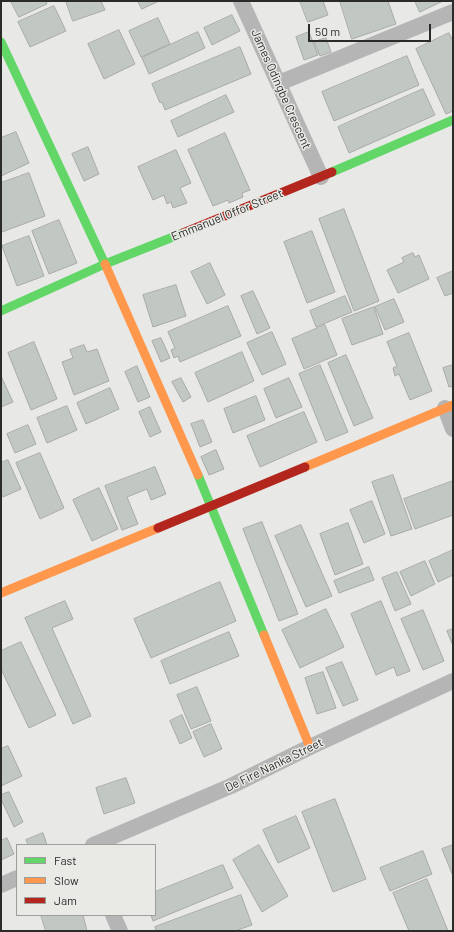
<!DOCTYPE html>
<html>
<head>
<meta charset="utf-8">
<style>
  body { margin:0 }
  #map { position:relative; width:454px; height:932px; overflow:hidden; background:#e8e9e7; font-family:Barlow,sans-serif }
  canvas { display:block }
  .frame { position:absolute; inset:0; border:2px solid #2b2c2a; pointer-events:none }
  .legend { position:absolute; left:16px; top:844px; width:140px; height:72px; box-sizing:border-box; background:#e9eae6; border:1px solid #9d9e9b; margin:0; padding:5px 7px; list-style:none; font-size:12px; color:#2b2c2a }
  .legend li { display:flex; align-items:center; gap:8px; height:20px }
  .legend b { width:20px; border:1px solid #9d9e9b }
  .scale { position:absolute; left:308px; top:24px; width:123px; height:18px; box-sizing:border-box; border:2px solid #2b2c2a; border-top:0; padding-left:5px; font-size:12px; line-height:14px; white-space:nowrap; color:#2b2c2a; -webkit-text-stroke:3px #e9eae6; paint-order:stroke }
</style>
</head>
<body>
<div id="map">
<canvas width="454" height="932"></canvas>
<div class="frame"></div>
<ul class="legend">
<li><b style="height:5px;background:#63d668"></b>Fast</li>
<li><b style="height:5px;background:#ff974d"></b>Slow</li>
<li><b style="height:5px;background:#b3261e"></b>Jam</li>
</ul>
<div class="scale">50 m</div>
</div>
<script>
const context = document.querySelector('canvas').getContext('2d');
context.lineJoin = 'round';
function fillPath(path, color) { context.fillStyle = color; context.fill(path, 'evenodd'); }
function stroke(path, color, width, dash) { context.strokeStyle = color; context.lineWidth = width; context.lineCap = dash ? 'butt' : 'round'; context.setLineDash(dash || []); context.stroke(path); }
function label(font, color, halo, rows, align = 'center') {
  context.font = font + ' Barlow,sans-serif'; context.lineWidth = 3; context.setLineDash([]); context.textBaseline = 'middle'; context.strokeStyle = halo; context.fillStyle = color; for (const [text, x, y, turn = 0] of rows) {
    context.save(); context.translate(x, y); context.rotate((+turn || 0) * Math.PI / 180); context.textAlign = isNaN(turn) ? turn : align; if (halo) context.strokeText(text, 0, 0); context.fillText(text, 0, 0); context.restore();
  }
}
const building = new Path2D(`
  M11,1H46L47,4L19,17Z
  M66,1H101L105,10L73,21Z
  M138,1H159L142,9Z
  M300,1H323L328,15L308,22Z
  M340,1H388L396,24L352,39Z
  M415,1H443L420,12Z
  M54,6L66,31L30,47L18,22Z
  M232,15L240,31L212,45L204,28Z
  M158,18L170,44L141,57L129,31Z
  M119,30L135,64L104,79L88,44Z
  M198,32L205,48L149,74L142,58Z
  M309,32L318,55L304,60L296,37Z
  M449,33L453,41V111L446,114L416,49Z
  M326,38L331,52L320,56L314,42Z
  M240,47L251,74L165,110L162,102L160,103L152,84Z
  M407,56L419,85L334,121L322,92Z
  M423,89L435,115L349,153L338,127Z
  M226,95L234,112L178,137L171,121Z
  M16,132L29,163L1,176V138Z
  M225,133L250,190L242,193L243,197L229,203L228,200L213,206L188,150Z
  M88,147L99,174L84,181L72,154Z
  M176,150L191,183L180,188L187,203L173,208L171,202L167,204L164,195L153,200L138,167Z
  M29,173L45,216L2,232L1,229V183Z
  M344,209L379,301L354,311L319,219Z
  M59,220L77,263L49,274L32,231Z
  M312,231L335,292L307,303L284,242Z
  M29,236L44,276L17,286L2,246Z
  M413,253L415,257L419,255L429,279L398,293L387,270L404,262L402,258Z
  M210,263L225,295L207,304L191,272Z
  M453,271V293L445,296L437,278Z
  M176,285L186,316L153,327L143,295Z
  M253,291L270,328L257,334L241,296Z
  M345,296L352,312L316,327L310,311Z
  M394,299L404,322L385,330L375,307Z
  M228,306L241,336L180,362L178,356L174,358L171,350L175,348L168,332Z
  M374,307L383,334L352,345L342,319Z
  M325,325L337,355L304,369L292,339Z
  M272,332L286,364L262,375L247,343Z
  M409,333L432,391L410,400L399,374L395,376L393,368L397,366L387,342Z
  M161,338L170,358L161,362L152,341Z
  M34,342L57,399L31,410L8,353Z
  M84,345L87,352L97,349L109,381L74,395L62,362L73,358L70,350Z
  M242,352L254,381L208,402L195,373Z
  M346,355L373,418L354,426L328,363Z
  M320,365L348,432L326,441L299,374Z
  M453,365V386L449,387L443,368Z
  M137,366L150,397L138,402L125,372Z
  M1,376L13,402L1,407Z
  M181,378L191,397L183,402L172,382Z
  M289,378L302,407L276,418L264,389Z
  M110,388L119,409L86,424L77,403Z
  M256,396L265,420L233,433L224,409Z
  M67,406L77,430L47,443L37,418Z
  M150,407L161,432L150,437L139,412Z
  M304,412L317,442L260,467L247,436Z
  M203,420L212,442L200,447L191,424Z
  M28,425L36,444L15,453L7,434Z
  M216,450L224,469L209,475L201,457Z
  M40,453L64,508L40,519L16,463Z
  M8,460L21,489L3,497L1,493V463Z
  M155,467L166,494L151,500L147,489L127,497L138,524L122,530L105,486Z
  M393,475L412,529L391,536L372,482Z
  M453,481V515L415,529L404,499Z
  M99,488L118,529L92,541L73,500Z
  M372,501L385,534L364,543L350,510Z
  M262,522L298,614L279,621L243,529Z
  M348,523L363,564L335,575L320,534Z
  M301,525L332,596L306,607L275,536Z
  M453,550V575L438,582L429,561Z
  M425,561L435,584L411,596L400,572Z
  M369,567L374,580L339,593L334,581Z
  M397,572L411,604L395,611L382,578Z
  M220,582L236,621L151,658L134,619Z
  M65,601L73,619L52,628L91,716L73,724L25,618Z
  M381,601L410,671L397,676L394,667L376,675L351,614Z
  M326,609L344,647L300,668L282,630Z
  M423,610L444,661L423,670L401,619Z
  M453,629V646L447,631Z
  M229,632L239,656L170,684L161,661Z
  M21,642L56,715L29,728L1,669V651Z
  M342,662L358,700L343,706L326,668Z
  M323,672L336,708L317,714L305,678Z
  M197,687L211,721L191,729L177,695Z
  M182,715L192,738L180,744L170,721Z
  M211,724L222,749L204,757L193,732Z
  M8,746L22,776L1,786V749Z
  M126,778L135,803L104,814L96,788Z
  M9,792L23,822L14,827L1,799V795Z
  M335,799L366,879L333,892L302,812Z
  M296,816L310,848L278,863L263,830Z
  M43,833L47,845H28L26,840Z
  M7,838L14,854L1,860V841Z
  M259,845L288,896L262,912L233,860Z
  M453,845V876L442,849Z
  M423,851L432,874L390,891L380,868Z
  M223,865L233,888L153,921L151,915H155V892Z
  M427,879L448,931H409L393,893Z
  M241,895L252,925L235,931H156L155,927Z
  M41,915H83L87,931H46Z`);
fillPath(building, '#c1c8c3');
stroke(building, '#a8a9a8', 1);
stroke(new Path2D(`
  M241,1L321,177
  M279,83L453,12
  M445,408L453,429
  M93,845L231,786L310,747L453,681
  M1,885L17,878
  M113,915L120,931`), '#b5b5b5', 16);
stroke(new Path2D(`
  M1,42L105,264
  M332,172L453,120
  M1,311L105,264L183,233
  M198,475L264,635`), '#63d668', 9);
stroke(new Path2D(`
  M105,264L198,475
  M305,467L453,405
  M1,593L158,528
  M264,635L310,747`), '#ff974d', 9);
stroke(new Path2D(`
  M183,233L332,172
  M158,528L305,467`), '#b3261e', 9);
label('12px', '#2b2c2a', '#e9eae6', [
  ["James Odingbe Crescent",281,89,66],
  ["Emmanuel Offor Street",227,215,-22],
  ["De Fire Nanka Street",274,765,-26]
]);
</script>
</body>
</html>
